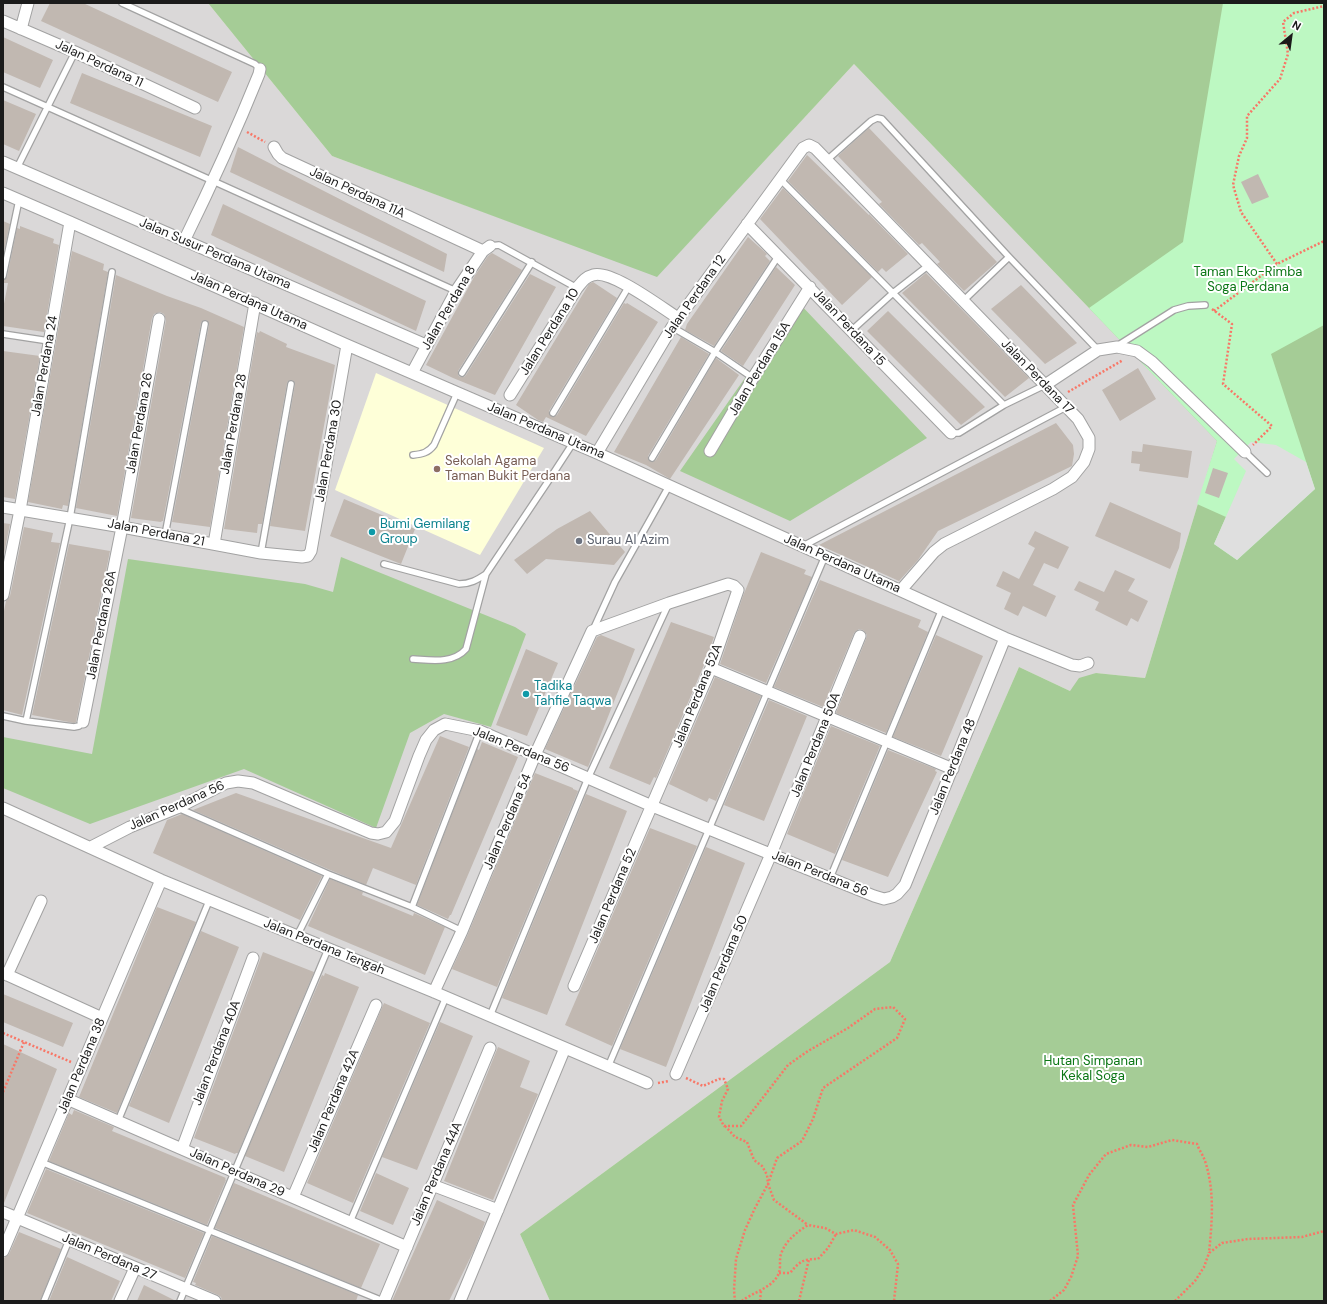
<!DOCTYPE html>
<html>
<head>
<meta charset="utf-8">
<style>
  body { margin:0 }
  #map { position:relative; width:1327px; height:1304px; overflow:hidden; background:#ede9e1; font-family:"DM Sans",sans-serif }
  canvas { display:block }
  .frame { position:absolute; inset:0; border:4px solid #1b1b1b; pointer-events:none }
  .north { position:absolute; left:1271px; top:16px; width:40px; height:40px; -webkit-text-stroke:3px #fff; paint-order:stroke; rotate:29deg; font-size:11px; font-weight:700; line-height:16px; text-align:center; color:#1b1b1b }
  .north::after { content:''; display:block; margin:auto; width:14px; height:18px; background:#1b1b1b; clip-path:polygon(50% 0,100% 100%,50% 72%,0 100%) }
</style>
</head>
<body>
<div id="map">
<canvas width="1327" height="1304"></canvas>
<div class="frame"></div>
<div class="north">N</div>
</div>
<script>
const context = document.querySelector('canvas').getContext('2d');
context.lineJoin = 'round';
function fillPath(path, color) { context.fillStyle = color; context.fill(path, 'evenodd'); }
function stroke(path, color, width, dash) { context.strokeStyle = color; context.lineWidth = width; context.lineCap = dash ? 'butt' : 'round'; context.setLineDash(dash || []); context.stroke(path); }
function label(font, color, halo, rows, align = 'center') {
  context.font = font + ' "DM Sans",sans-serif'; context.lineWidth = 4; context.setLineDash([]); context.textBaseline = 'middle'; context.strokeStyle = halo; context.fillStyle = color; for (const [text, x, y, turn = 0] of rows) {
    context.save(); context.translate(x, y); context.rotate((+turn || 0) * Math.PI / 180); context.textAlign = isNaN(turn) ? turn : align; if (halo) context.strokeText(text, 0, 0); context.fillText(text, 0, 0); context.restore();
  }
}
fillPath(new Path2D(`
  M3,3H208L332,156L657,276L854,64L1217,441L1145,678L1096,673L1070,691L1019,667L890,962L520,1234L550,1301H3Z`), '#dad8d8');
fillPath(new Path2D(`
  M376,373L544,448L480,555L335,490Z`), '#feffd8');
fillPath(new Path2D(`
  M208,3H1324V1301H550L520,1234L890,962L1019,667L1070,691L1079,678L1096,673L1145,678L1217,441L854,64L657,277L332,156Z
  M798,302L927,438L790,521L680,471Z
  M341,557L515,627L526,634L491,727L444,714L410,733L376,828L244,769L90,824L3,788V737L92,754L128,559L305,584L333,592Z`), '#a5cc96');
fillPath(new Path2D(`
  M1223,3H1324V325L1271,354L1315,489L1237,560L1214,544L1226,517L1197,504L1217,441L1089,308L1183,242Z`), '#bdf8c2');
fillPath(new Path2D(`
  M1251,442L1276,445L1306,462L1315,489L1237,560L1214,544L1246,471L1234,459Z`), '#dfdfdf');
fillPath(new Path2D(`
  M50,3H83L232,72L218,102L41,21Z
  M3,37L53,60L40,88L3,72Z
  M82,73L212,126L200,157L70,103Z
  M3,100L36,114L19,151L3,144Z
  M869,128L997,262L964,291L937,264L940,262L922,243L919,245L879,204L882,202L838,156Z
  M238,147L447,254L444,272L230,172Z
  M807,155L869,215V214L908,254L886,272L882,268L878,272L788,181Z
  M1258,174L1269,197L1252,204L1241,182Z
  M783,188L872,277L842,305L760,219Z
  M223,204L426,301L416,331L211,235Z
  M3,221L10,224L3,255Z
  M20,226L54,239L53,243L59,245L44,332L3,326V309L8,283H3V280L7,277L17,228L20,229Z
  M748,237L767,254L765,256L770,261L714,346L685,330L687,324Z
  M72,251L104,264L103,270L108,272L68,506L63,505L62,509L28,502Z
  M492,253L522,270L458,371V375L460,377H464L466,375L530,274L556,287L495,395L453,378L426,365L474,277L488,256Z
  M776,267L795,285L743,366L721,351Z
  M926,273L1029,378L1005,397L902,293Z
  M116,275L167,296L201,308L244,327L210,527L172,522L209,325L208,321L205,320L202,321L201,323L163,521H162L161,522L131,518L166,320L164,314L160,312L154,314L152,318L117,516L76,508Z
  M593,282L617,298L549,411V413L551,416L553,417L557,415L624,303L626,304L627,303L658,322L586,436L546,417L543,422L538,420L516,405L589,284Z
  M1021,285L1077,343L1045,364L991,309Z
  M888,311L985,407L961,425L867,331Z
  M260,331L287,344L286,347L335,365L305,531L270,526L295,385L294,381L291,380L288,381L287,383L262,524H258L257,533L224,529L257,332L259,333Z
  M681,337L709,354L648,456V458L650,461L652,462L656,460L716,358L739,375L670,479L646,465L614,452Z
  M3,351L40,356L15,499L3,497Z
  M1138,368L1156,399L1120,421L1102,390Z
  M1056,423L1073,445L1074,454L1072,466L938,531L918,560L899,581L819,545Z
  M1143,444L1192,451L1188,478L1139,471L1140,464L1131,463L1132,451L1142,452Z
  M1213,468L1228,473L1219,498L1205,493Z
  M344,499L415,529L401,564L330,536Z
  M1110,502L1181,533L1179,548L1170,569L1095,536Z
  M590,511L625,552L614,565L546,559L527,574L514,560L557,529Z
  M3,523L10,524L3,559Z
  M24,527L53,533L51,542L60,543L22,715L3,710V616L6,601L10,596Z
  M1035,531L1069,547L1058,569L1044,563L1033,585L1056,596L1046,617L1023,606L1018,616L1004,609L1011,593L996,586L1003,571L1019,579L1035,548L1028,544Z
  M69,544L110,551L76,722L74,723L32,715Z
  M761,552L806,570L804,574L812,577L766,683L720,664L743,596Z
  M1115,570L1135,579L1128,591L1148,601L1138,622L1131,618L1127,626L1095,610L1099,602L1074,590L1079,581L1104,592Z
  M820,580L921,620L918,627L928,632L886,733L836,713L866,639L867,635L863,630L859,629L854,633L823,707L774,687Z
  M671,622L714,637L704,665L656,778L654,777L650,785L609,768Z
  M601,635L635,649L588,767L545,749L597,637Z
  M936,635L983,656L941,756L893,737Z
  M526,649L558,663L527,736L496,725Z
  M715,677L761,696L716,801L709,798L707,802L669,784Z
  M769,700L807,716L764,821L724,805Z
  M831,726L880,746L835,854L787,834Z
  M440,736L469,747L416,885L373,868L366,885L330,870L193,810L236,793L391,848Z
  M482,742L518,757L451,915H450L448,919L417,905L477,749L479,750Z
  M888,750L936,769L935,771L937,772L888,877L842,860Z
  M535,773L573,788V789L578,791L497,987L452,969L468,934Z
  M586,794L627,811L547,1015L502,998Z
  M182,814L322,876L300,920L153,853L167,820Z
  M650,828L697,846L612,1046L565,1025Z
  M706,847L745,863L666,1067L620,1049Z
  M330,879L363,892L362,895L413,916L414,913L445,927L425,975L308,926Z
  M157,907L196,922L117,1113L79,1097Z
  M201,931L239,947L169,1123L129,1106Z
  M263,952L314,972L238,1153H236L235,1154L194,1138Z
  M325,973L359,987L284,1172L245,1156L322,975L324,976Z
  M3,994L73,1023L63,1047L3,1022Z
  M384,1003L430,1023L353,1203L307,1183Z
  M440,1022L473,1036L417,1170L382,1157Z
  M3,1044L57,1069L4,1203H3Z
  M498,1047L530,1061L520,1087L538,1094L493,1200L444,1181Z
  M74,1110L114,1127L112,1131L226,1178L225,1179L226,1180L207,1225L49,1161L69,1113L72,1115Z
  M46,1169L204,1233L185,1278L27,1213Z
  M376,1173L409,1188L393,1225L360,1211Z
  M234,1183L380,1244L361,1288L215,1228Z
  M437,1200L485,1222L475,1248L449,1301H392Z
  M19,1232L61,1249L40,1301H3V1259L9,1254Z
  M212,1236L358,1295L356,1301H222L221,1297L218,1295L195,1285L196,1283L193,1282Z
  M67,1257L120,1281L111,1301H49Z
  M144,1285L176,1301H137Z`), '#c1b8b1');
const service = new Path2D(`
  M122,3L255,64L260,69
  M3,87L213,181L456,291
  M827,160L871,121L877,118L882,119L1009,257L1098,350
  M17,168L75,52
  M780,179L1004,405
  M490,246L499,245L577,288
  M3,276L19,200
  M963,301L1009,257
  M672,327L715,352L753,378
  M851,331L893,293L929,265
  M3,334L49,341
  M1117,346L1174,310L1188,306L1205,305
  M462,373L532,262
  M553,413L629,286
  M951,433H959L1004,405L1045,385
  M1245,452L1267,473
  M413,455C422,454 428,453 434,445L457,393
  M652,458L715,352L779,255
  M165,535L205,324
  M803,546L1066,407
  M261,553L291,384
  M384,564L459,584C470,584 477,580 486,574L547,483L573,443
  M593,630L615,582L669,486
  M413,659C431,660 453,664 466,649L486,574
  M3,716L26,721L74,727L79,726L83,722
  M26,721L70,518L112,272
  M178,808L328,874L412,907L462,931
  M830,878L942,609
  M412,907L480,731
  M297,936L328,874
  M490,1016L588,778L669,603
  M608,1067L825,556
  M118,1121L209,901
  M41,1162L383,1301
  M350,1222L446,997
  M44,1301L69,1240
  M180,1301L328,949`);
const minor = new Path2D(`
  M3,21L75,52L195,108
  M21,29L28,3
  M274,147L278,154L282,158L483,251
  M3,162L426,345
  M3,193L70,222L347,345L597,453L1005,638L1072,665L1080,666L1088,663
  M747,224L951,433
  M184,241C211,186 236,131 259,74L260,69
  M412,373L456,291L483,251L490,246
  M1045,385L1098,350L1117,347L1137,351L1152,362L1245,452
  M510,395L577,288C582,282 585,277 593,275C611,269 662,308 678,318
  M710,451L753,378L810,287
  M597,453L672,327L803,148L809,145L815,148L1078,419L1089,438V449L1084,462L1072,477L1053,489L944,544L934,552L901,590
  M3,507L122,527L261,553L302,557L308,556L311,551L347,345
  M214,544L255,303
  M3,595L20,510L70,222
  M711,668L953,769
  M83,722L122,527L159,319
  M3,808L161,880L434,992L647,1083
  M91,847L130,827L177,808L226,783L238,781L253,783L371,833L378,834L386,832L395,821L419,756L426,740L434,730L445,724L480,731L652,806L874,896L884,899L892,897L897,894L905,885L1005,638
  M3,973L102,1018
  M7,975L41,901
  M434,992L462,931L535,755L592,631L669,603L728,584L734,586L738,590L711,668L574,986
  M676,1074L771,854L860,636
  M67,1099L407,1247
  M182,1149L253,958
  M432,1185L498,1210
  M293,1197L376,1005
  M3,1212L215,1301
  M3,1251L161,880
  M120,1301L135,1268
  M384,1301L490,1048
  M460,1301L565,1048`);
stroke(service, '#a2a2a2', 8);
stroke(minor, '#a2a2a2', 13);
stroke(new Path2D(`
  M247,132L265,142
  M1277,264L1241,212L1233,185L1239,156L1247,138V116L1280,79L1288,54L1283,22L1294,13L1324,6
  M1212,309L1232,324L1223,384L1272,426L1253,445
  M1214,311L1277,264L1324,241
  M1068,392L1123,360
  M3,1033L71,1062
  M686,1078L703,1086L719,1079H724L728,1089L722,1101L719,1117L724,1126H741L788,1065L808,1051L848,1028L875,1009L893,1007L905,1019L897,1038L823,1088L813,1119L802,1141L777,1158L768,1184L755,1208L745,1230L736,1259L734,1290L735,1301
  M658,1083L669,1081
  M3,1092L24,1042
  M725,1126L735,1137L747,1142L754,1160L762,1166L767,1175L768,1184L774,1200L808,1225
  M779,1273H790C800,1261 803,1259 818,1259L828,1248L836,1234
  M742,1301C753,1292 773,1288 779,1273C781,1267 779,1260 781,1254C786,1240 796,1233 808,1225L825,1228L836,1234L854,1230L875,1237L890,1250L898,1264L894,1301
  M760,1301L761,1291
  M799,1301L809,1259
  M1050,1301L1064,1290L1071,1277L1078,1256L1073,1205L1089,1175L1106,1154L1131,1145L1148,1147L1172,1140L1197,1144C1199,1150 1203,1155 1205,1161C1215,1191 1212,1222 1209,1253
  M1175,1301L1195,1281L1204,1267L1209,1253L1222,1243L1248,1239L1302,1237L1324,1231`), '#f87767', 2.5, [2, 2]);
stroke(service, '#fff', 5.5);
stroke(minor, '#fff', 11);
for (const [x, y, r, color] of [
  [437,469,4,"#8d6e63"],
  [372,532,4,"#0f9aa8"],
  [579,541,4,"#6b7280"],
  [526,694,4,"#0f9aa8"]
]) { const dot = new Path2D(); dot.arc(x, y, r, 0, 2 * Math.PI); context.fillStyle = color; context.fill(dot); stroke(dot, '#fff', 1.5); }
label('13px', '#1b1b1b', '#fff', [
  ["Jalan Perdana 11",99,64,25],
  ["Jalan Perdana 11A",357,193,25],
  ["Jalan Susur Perdana Utama",215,254,23],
  ["Jalan Perdana 12",695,297,-55],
  ["Jalan Perdana Utama",249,301,24],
  ["Jalan Perdana 8",449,308,-60],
  ["Jalan Perdana 15",849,328,47],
  ["Jalan Perdana 10",550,332,-58],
  ["Jalan Perdana 24",45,366,-80],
  ["Jalan Perdana 15A",760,369,-59],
  ["Jalan Perdana 17",1037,377,46],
  ["Jalan Perdana 26",140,423,-80],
  ["Jalan Perdana 28",234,424,-80],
  ["Jalan Perdana Utama",546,431,23],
  ["Jalan Perdana 30",329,451,-80],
  ["Jalan Perdana 21",156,533,11],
  ["Jalan Perdana Utama",842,564,24],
  ["Jalan Perdana 26A",102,625,-79],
  ["Jalan Perdana 52A",698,696,-68],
  ["Jalan Perdana 50A",816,745,-68],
  ["Jalan Perdana 56",521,750,22],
  ["Jalan Perdana 48",953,767,-68],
  ["Jalan Perdana 56",177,806,-24],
  ["Jalan Perdana 54",508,822,-67],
  ["Jalan Perdana 56",820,874,22],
  ["Jalan Perdana 52",613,896,-67],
  ["Jalan Perdana Tengah",324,947,22],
  ["Jalan Perdana 50",724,964,-67],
  ["Jalan Perdana 40A",217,1053,-69],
  ["Jalan Perdana 38",82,1066,-67],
  ["Jalan Perdana 42A",334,1101,-67],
  ["Jalan Perdana 29",237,1173,24],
  ["Jalan Perdana 44A",437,1174,-67],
  ["Jalan Perdana 27",109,1257,23]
]);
label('13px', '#0c7716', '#fff', [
  ["Taman Eko-Rimba",1248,273],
  ["Soga Perdana",1248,288],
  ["Hutan Simpanan",1093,1062],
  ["Kekal Soga",1093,1077]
]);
label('13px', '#785e54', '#fff', [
  ["Sekolah Agama",445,462],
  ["Taman Bukit Perdana",445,477]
], 'left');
label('13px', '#0d838f', '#fff', [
  ["Bumi Gemilang",380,525],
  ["Group",380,540],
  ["Tadika",534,687],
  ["Tahfie Taqwa",534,702]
], 'left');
label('13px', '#5b616d', '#fff', [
  ["Surau Al Azim",587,541]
], 'left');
</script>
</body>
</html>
